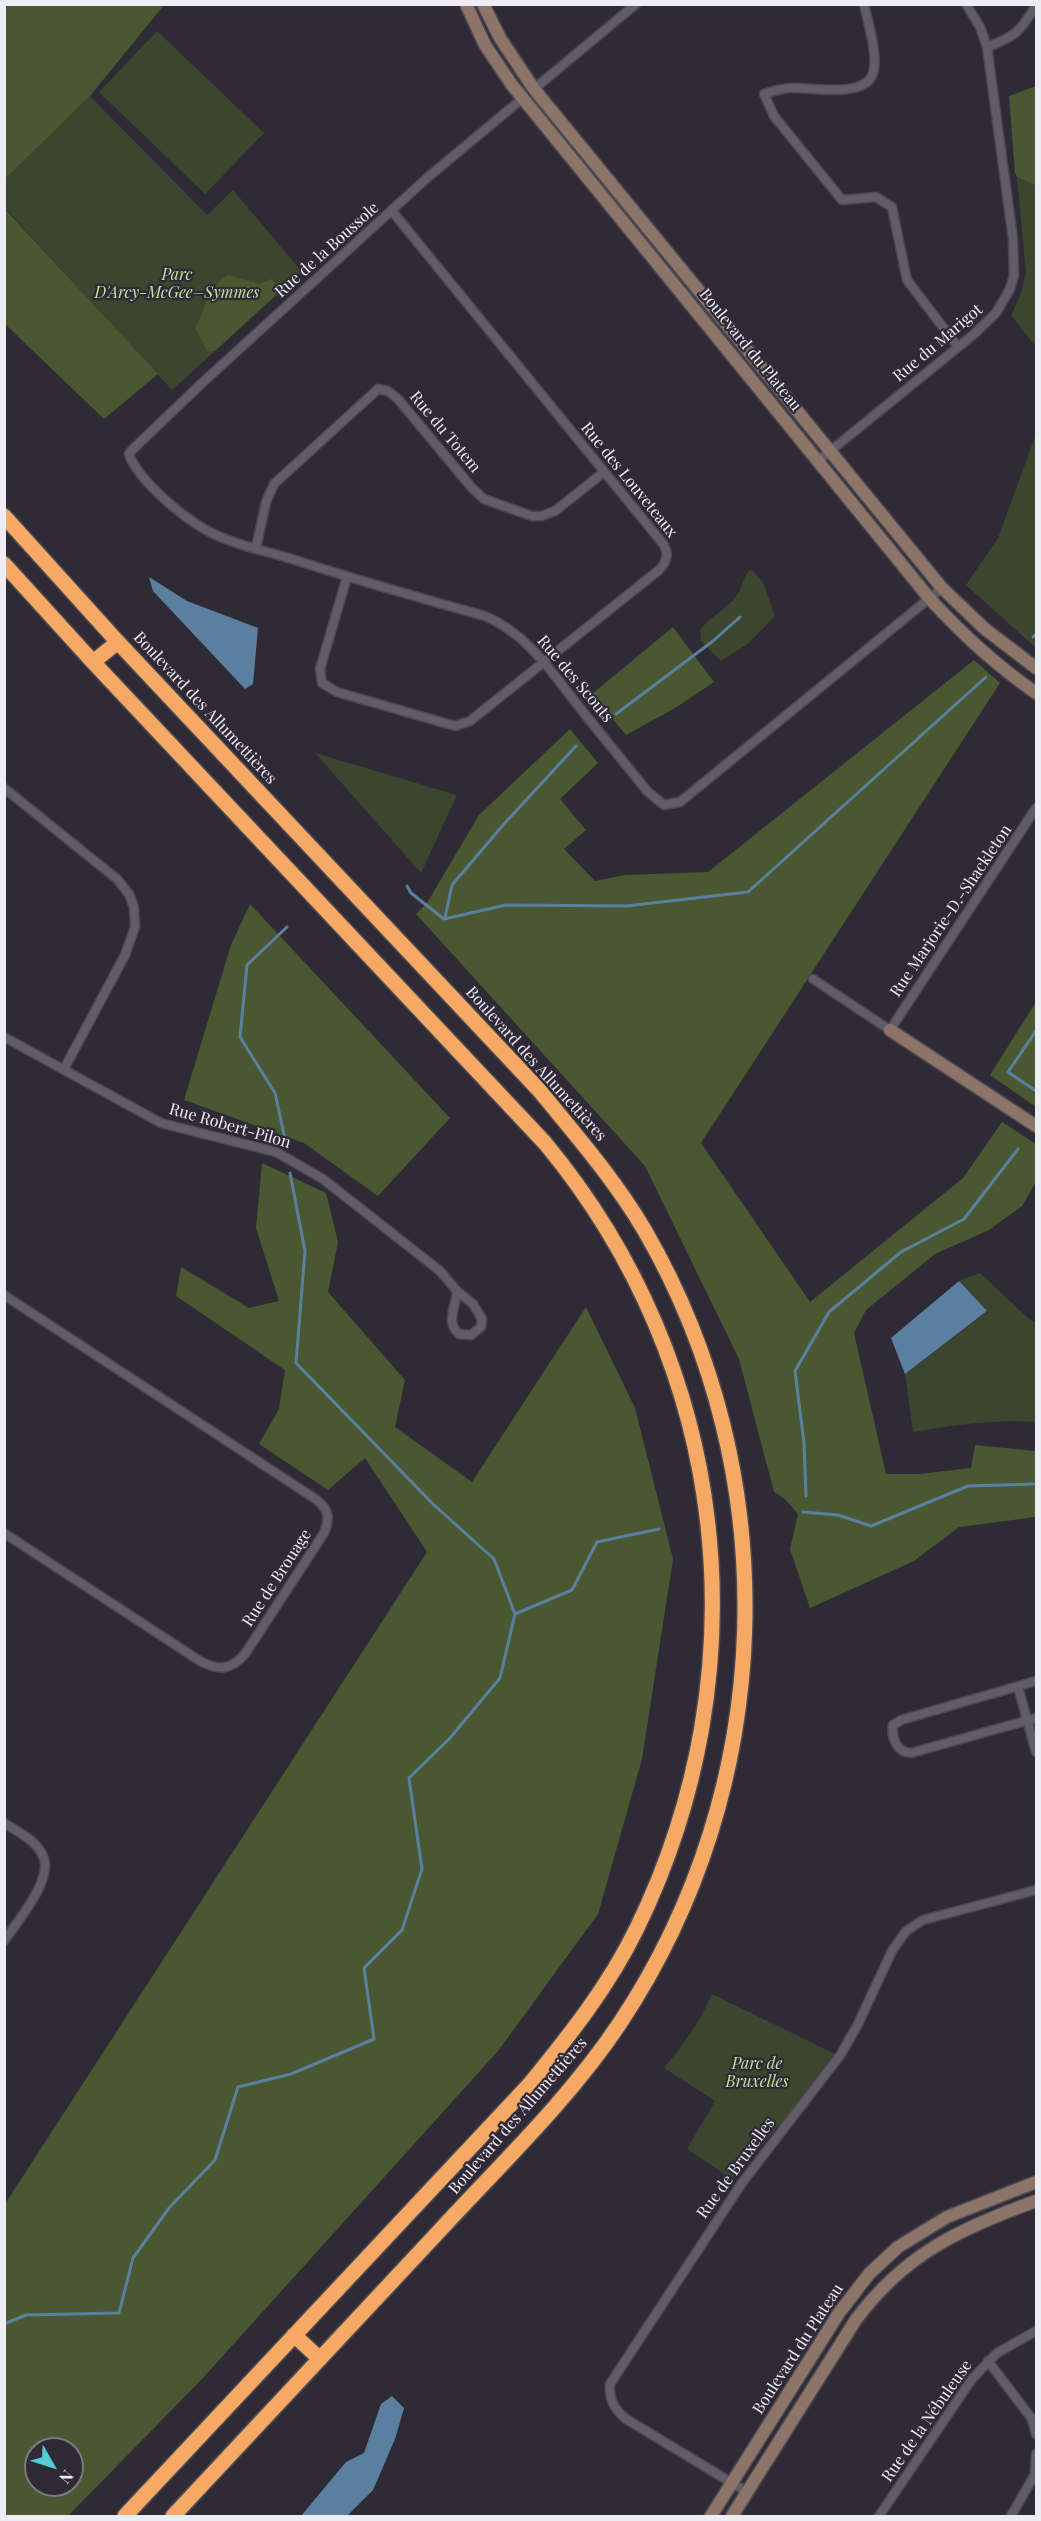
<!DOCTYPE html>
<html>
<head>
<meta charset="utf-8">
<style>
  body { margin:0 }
  #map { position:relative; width:1041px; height:2521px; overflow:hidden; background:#2f2b36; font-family:"Playfair Display",serif }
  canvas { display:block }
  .frame { position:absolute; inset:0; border:6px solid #efedf4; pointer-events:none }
  .north { position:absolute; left:24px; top:2437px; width:60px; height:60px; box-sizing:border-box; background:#2f2b36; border:2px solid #7c7982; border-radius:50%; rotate:129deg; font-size:16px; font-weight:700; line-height:24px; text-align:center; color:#efedf4 }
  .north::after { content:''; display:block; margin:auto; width:21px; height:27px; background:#51ccd2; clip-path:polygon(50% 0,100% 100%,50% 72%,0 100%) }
</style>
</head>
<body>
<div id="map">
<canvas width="1041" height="2521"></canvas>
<div class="frame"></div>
<div class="north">N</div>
</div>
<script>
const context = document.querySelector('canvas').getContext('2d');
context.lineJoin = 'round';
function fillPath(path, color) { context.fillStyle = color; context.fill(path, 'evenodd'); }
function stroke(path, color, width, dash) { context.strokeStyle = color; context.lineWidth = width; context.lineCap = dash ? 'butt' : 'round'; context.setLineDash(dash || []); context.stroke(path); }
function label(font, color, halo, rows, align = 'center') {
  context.font = font + ' "Playfair Display",serif'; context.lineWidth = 4.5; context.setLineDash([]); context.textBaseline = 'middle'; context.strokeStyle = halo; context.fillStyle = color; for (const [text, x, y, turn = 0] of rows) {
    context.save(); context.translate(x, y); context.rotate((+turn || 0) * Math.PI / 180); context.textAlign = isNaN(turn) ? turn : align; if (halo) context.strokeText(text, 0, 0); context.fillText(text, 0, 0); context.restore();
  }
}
fillPath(new Path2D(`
  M157,31L264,133L205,194L99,92Z
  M90,96L207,215L233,190L302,272L172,390L5,208V179Z
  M1017,177L1036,186V347L1011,315L1020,296L1026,273Z
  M1036,434V648L966,585L998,538Z
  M751,569L763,582L775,616L749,643L721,661L701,641L700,630C710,617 725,610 735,598C743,589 742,576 751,569Z
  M315,753L457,795L421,873Z
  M980,1273L1029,1319L1036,1323V1422C995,1419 954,1425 913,1432L905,1374L987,1312L959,1281Z
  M712,1994L835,2054L806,2093L733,2180L687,2149L715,2101L664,2068C683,2045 700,2022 712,1994Z`), '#3c452e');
fillPath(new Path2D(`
  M5,4L164,5L90,96L5,179Z
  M1036,86V186L1017,177L1015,173L1009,96Z
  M4,208L158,374L104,419L5,324Z
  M228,275L259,284L271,279L279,286L281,290L216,350L208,352L195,328C197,322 200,319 202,314C207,298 213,284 228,275Z
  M673,627L714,682L675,708L626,735L592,694Z
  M974,660L1000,683L701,1143L810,1302L963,1178L1002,1122L1036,1144V1182L1022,1206L989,1230L935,1254L866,1310L854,1333L886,1474H919L971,1468L975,1445L1036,1451V1517L959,1527L914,1561L810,1608L790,1549L798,1514L785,1499L774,1492L739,1359L645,1166L416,914L427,903L479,815L570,729L598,763L560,799L586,830L564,849L595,881L625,875L708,872Z
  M250,904L450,1118L378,1196L304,1143L184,1100L231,945Z
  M1036,1002V1107L990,1075Z
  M262,1163L326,1193L338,1242L328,1292L405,1380L395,1427L472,1482L586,1307L635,1408L673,1559L642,1759L598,1914L498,2051L202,2379L68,2516H5V2204L427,1552L365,1458L328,1490L259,1444L279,1409L285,1370L176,1296L181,1267L249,1308L279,1301L256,1228ZM36,2449H72V2485H36Z`), '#495831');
fillPath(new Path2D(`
  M149,577L187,601L258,628L253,684L245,689L153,591Z
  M959,1281L987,1311L905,1374L891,1338Z
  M392,2396L404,2408L395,2439L373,2490L347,2516H301L346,2462L364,2453L381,2404Z`), '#5b809f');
stroke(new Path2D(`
  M1033,637L1036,634
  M616,714L713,641L740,617
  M407,886L411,893L444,919L506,905L626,906L748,892L986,677
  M445,918L452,885L504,824L576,746
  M1036,1031L1008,1072L1036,1091
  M285,1139L275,1093L240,1037L247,965L287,927
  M290,1173L305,1251L296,1363L434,1505L494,1559L515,1614
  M806,1496L804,1443L795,1371L829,1312L901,1252L964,1219L1018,1149
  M803,1512L838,1515L871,1526L968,1486L1036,1484
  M4,2324L26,2315L119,2313L133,2258L169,2208L215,2160L238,2087L291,2074L374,2039L364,1968L402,1930L422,1869L409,1778L450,1738L500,1678L515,1614L572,1590L597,1542L659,1529`), '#5b809f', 3);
const street = new Path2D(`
  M864,4C868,22 877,52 874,69C870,100 814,87 791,88C782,88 773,91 764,94L774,116L842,200L876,197L892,207L907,280L958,347
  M987,47C1015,37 1021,31 1036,5
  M534,89L636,4
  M523,98L427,178L201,384L132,450L129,454C138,481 188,522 214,534C238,546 266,551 292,559C356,580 420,598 485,616C528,634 552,673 580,708C602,736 625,763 647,791L664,805L680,802L942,588
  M818,461L973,335L996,313L1010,289L1014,276L1013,239L987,47L980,27L966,4
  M256,548L266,502L274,484L378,389L388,391L398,399L472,488L484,499L492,502L532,516H541L555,511L604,472
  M347,577L320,669L322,683L337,692L455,726L470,721L659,570C667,562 669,555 664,545L392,211
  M4,788L117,879L129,894L134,907L135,927L125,955L64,1069
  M813,979L890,1030L1036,808
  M4,1037L161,1123L276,1152L323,1179L440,1271L457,1291L473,1304L482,1319L481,1327L471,1335L459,1334C445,1322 456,1307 457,1291
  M4,1295L317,1500C329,1510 330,1518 324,1533L245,1654C231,1670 219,1671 200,1661L4,1533
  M1036,1681L901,1720L893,1725C891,1738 897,1752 911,1753L1036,1718
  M1018,1687L1036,1752
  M4,1823C17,1831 37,1841 43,1856C54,1879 17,1922 4,1941
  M988,2361L1032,2419L1036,2434
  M747,2492L626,2419C614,2409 609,2400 610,2384L742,2183L841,2054L858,2024L892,1951L906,1931L923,1920L1036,1890
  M879,2516L972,2379L997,2353L1036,2331
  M1011,2516L1035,2474L1036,2454`);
const secondary = new Path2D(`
  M466,4L485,45L512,85L930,599C962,634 997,666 1036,693
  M483,4L500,38L534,89L942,588L985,629L1036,668
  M890,1030L1036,1126
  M711,2516L839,2313L869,2274L898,2247L947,2217L1036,2182
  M732,2516L855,2321C904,2254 961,2228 1036,2201`);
const highway = new Path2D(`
  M4,516L115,639L539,1090C576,1135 615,1180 645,1231C787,1477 777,1787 620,2023C570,2098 504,2161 443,2227C353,2323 263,2420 173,2516
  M4,564L93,662L545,1143C730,1366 763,1669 637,1928C609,1986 569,2036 529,2085L125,2516
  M93,662L118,642
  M294,2335L320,2359`);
stroke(street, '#4b4851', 11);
stroke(secondary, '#4b4851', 15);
stroke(highway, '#4b4851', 18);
stroke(street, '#605d69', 8);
stroke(secondary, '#8d7468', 12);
stroke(highway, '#f5a965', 15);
label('16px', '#efedf4', '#2f2b36', [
  ["Rue de la Boussole",327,250,-42],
  ["Rue du Marigot",938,343,-40],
  ["Boulevard du Plateau",750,350,51],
  ["Rue du Totem",445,432,50],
  ["Rue des Louveteaux",629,480,51],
  ["Rue des Scouts",575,679,50],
  ["Boulevard des Allumettières",205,708,47],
  ["Rue Marjorie-D.-Shackleton",951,911,-56],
  ["Boulevard des Allumettières",536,1064,48],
  ["Rue Robert-Pilon",230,1126,16],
  ["Rue de Brouage",277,1578,-57],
  ["Boulevard des Allumettières",518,2116,-49],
  ["Rue de Bruxelles",736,2168,-54],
  ["Boulevard du Plateau",798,2349,-57],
  ["Rue de la Nébuleuse",927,2421,-55]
]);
label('italic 16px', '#c7e29e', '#2f2b36', [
  ["Parc",177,275],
  ["D'Arcy-McGee–Symmes",177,293],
  ["Parc de",757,2064],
  ["Bruxelles",757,2082]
]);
</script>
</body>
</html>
